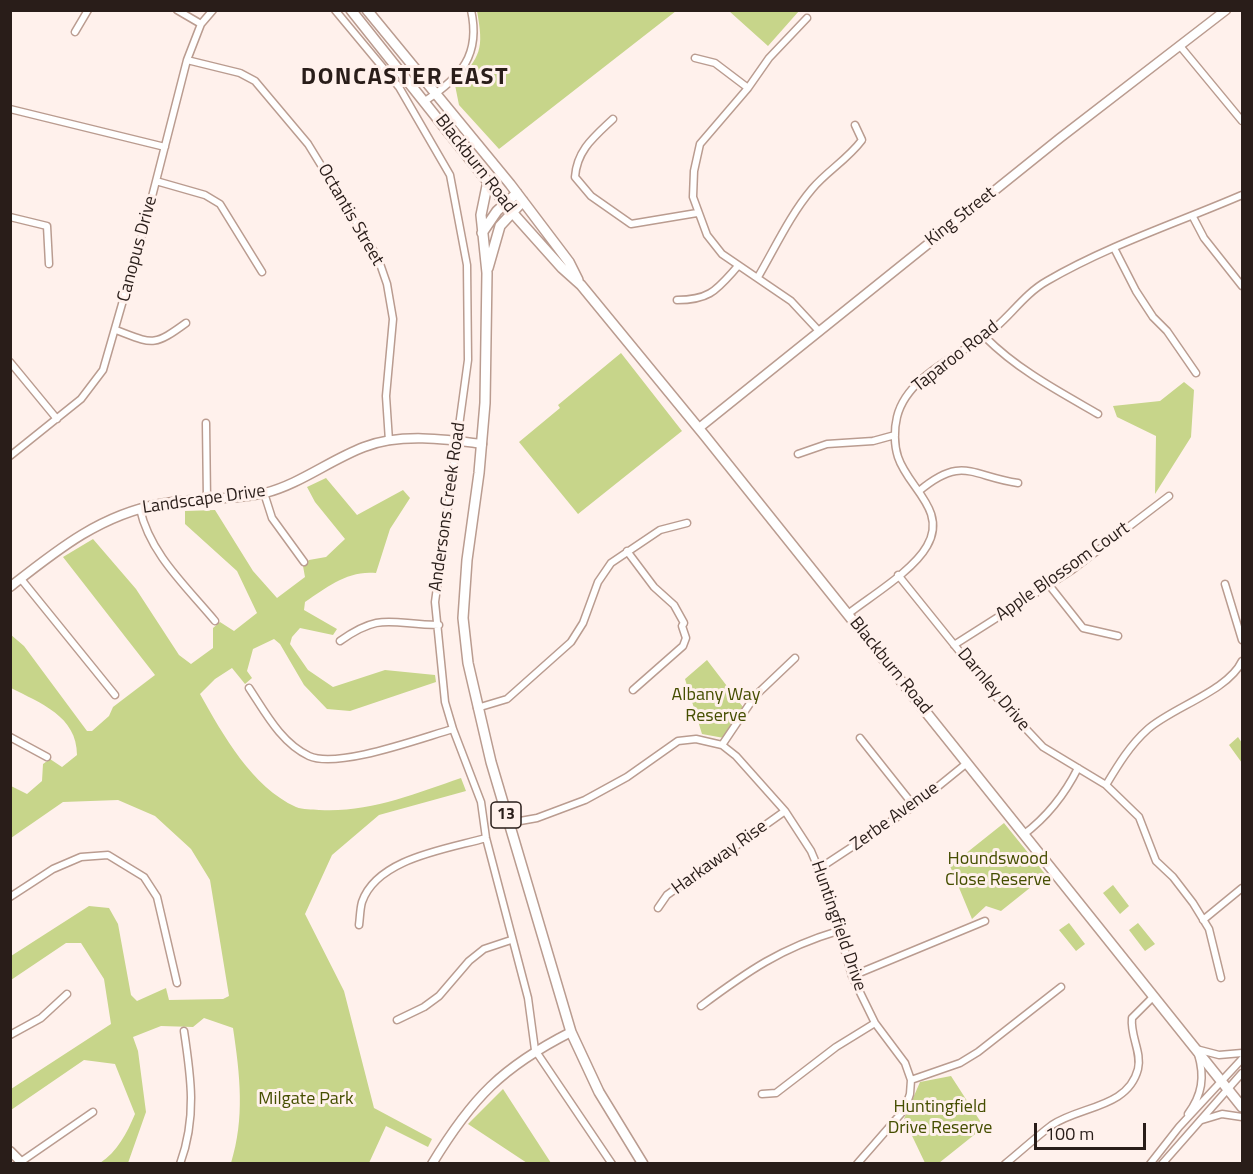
<!DOCTYPE html>
<html>
<head>
<meta charset="utf-8">
<style>
  body { margin:0 }
  #map { position:relative; width:1253px; height:1174px; overflow:hidden; background:#fff1ec; font-family:"Titillium Web",sans-serif }
  canvas { display:block }
  .frame { position:absolute; inset:0; border:12px solid #291d19; pointer-events:none }
  .scale { position:absolute; left:1034px; top:1123px; width:112px; height:27px; box-sizing:border-box; border:3px solid #291d19; border-top:0; padding-left:8px; font-size:18px; line-height:21px; white-space:nowrap; color:#291d19; -webkit-text-stroke:4px #fff1ec; paint-order:stroke }
</style>
</head>
<body>
<div id="map">
<canvas width="1253" height="1174"></canvas>
<div class="frame"></div>
<div class="scale">100 m</div>
</div>
<script>
const context = document.querySelector('canvas').getContext('2d');
context.lineJoin = 'round';
function fillPath(path, color) { context.fillStyle = color; context.fill(path, 'evenodd'); }
function stroke(path, color, width, dash) { context.strokeStyle = color; context.lineWidth = width; context.lineCap = dash ? 'butt' : 'round'; context.setLineDash(dash || []); context.stroke(path); }
function label(font, color, halo, rows, align = 'center') {
  context.font = font + ' "Titillium Web",sans-serif'; context.lineWidth = 6; context.setLineDash([]); context.textBaseline = 'middle'; context.strokeStyle = halo; context.fillStyle = color; for (const [text, x, y, turn = 0] of rows) {
    context.save(); context.translate(x, y); context.rotate((+turn || 0) * Math.PI / 180); context.textAlign = isNaN(turn) ? turn : align; if (halo) context.strokeText(text, 0, 0); context.fillText(text, 0, 0); context.restore();
  }
}
fillPath(new Path2D(`
  M477,11V10L676,11L499,149L459,105L455,85C481,55 484,50 477,11Z
  M729,11H799L768,46Z
  M621,353L682,431L578,514L519,442L560,408L558,405Z
  M1184,382L1194,390L1191,437L1155,494L1156,436L1117,417L1113,406L1160,401Z
  M326,478L357,515L403,490L410,498L390,529L376,573C348,570 327,587 305,602L304,610L337,629L333,635L300,628L292,637L290,644L308,670L333,687L385,670L435,675L436,682L350,711L327,709L304,685L280,644L274,639L253,649L247,671L252,678L245,684L232,668L215,679L200,694C223,735 252,787 296,807C303,810 312,809 319,810C369,813 414,794 461,778L466,791L379,815L332,855L305,914L344,991L374,1108L432,1139L428,1147L386,1126L369,1163H231C245,1118 240,1075 233,1028L204,1018L193,1027L161,1026L133,1037L138,1051L146,1112L128,1163H100C117,1152 127,1133 135,1114L115,1064L84,1060L11,1110V1089L111,1024L104,979L81,943H66L11,980V956L89,906L109,908L118,924L131,995L137,1001L166,988L169,1000L223,999L229,996L210,880L191,849L155,816L118,800L63,802L11,838V786L27,794L42,781L43,764L50,759L62,767L77,755C77,716 40,703 11,688L10,634L24,646L87,731H92L109,716L113,707L155,675L63,557L93,539L136,589L179,655L191,664L213,648V628L220,622L234,631L257,613L237,571L185,524V511L215,510L253,571L277,598L305,577L303,566L309,560L326,557L345,539L315,502L307,487Z
  M707,660L743,707L724,738L702,734L685,679Z
  M1238,737L1242,743V763L1229,745Z
  M1004,823L1046,875L1001,911L986,906L972,919L950,866Z
  M1113,885L1129,906L1120,914L1103,893Z
  M1069,923L1085,944L1076,951L1059,930Z
  M1138,923L1155,944L1145,951L1129,930Z
  M951,1076L984,1127L939,1163H925L904,1119L920,1082Z
  M503,1089L551,1163H527L468,1124Z`), '#c7d58a');
const street = new Path2D(`
  M177,10L201,24
  M335,10L399,87L450,175L467,265L468,360L435,602L445,702L453,729L481,802L486,838L528,998L535,1050L612,1164
  M807,18L769,58L748,88L700,144L694,171L693,197L707,235L722,254L791,301L818,330
  M75,32L88,10
  M1180,46L1242,121
  M695,58L715,63L748,88
  M187,60L240,73L255,81L308,144L378,258L387,284L393,319L386,396L389,441
  M425,101C461,77 481,55 471,10
  M10,109L165,147
  M613,119C594,137 577,150 575,177L591,196L631,224L697,213
  M156,181L205,195L220,204L262,272
  M10,217L47,226L49,264
  M1193,217L1204,238L1242,286
  M1114,248L1136,291L1153,317L1167,331L1196,373
  M758,277C775,248 790,215 812,189C827,171 847,160 862,140L855,125
  M677,300C711,300 717,289 738,266
  M116,330C153,344 153,347 186,323
  M985,337C1018,370 1058,391 1098,414
  M10,362L57,419
  M206,423L207,500
  M798,454L827,444L873,441L895,435
  M10,456L81,399L103,370L145,224L187,60L201,24L213,10
  M919,491C962,455 971,476 1018,483
  M264,493L272,518L304,562
  M140,509C150,554 186,586 215,621
  M627,551L654,587L674,605L684,623L682,626L686,638L683,646L633,690
  M898,575L997,698L1043,747L1106,785L1139,817L1156,861L1173,877L1193,903L1209,929L1221,978
  M21,579L115,695
  M1225,584L1242,640
  M1049,585L1083,628L1118,636
  M848,614C871,596 913,571 927,546C948,510 908,488 898,457C894,445 894,429 897,417C906,379 953,358 982,338C1006,323 1022,295 1047,281C1109,245 1177,223 1242,195
  M340,641C382,611 392,625 439,625
  M954,645L1072,570L1169,496
  M249,688C265,712 281,743 309,756C338,769 421,738 453,729
  M477,708L507,699L571,642L583,623L598,582L611,563L660,530L687,523
  M10,737L47,757
  M860,738L914,806
  M722,745L755,696L795,658
  M1106,785C1118,765 1130,745 1148,729C1173,707 1228,691 1242,661
  M509,823L537,818L585,800L627,777L678,741L696,739L722,745L736,756L785,811L811,851L827,889L852,976L875,1023L905,1063L911,1080L910,1094L905,1109L857,1164
  M1023,835C1047,817 1064,796 1078,768
  M820,868L914,806L967,763
  M10,897L53,869L81,857L108,855L144,877L157,897L177,983
  M658,908L667,895L785,811
  M1203,920L1242,888
  M359,925C360,918 360,909 362,902C377,858 448,849 486,838
  M852,976L985,921
  M701,1006C748,971 781,948 838,931
  M397,1020L424,1007L439,996L469,961L484,949L511,940
  M10,1035L41,1018L67,994
  M1196,1049L1219,1055L1242,1053
  M911,1080L960,1063L978,1052L1061,987
  M762,1094L776,1093L836,1047L875,1023
  M1188,1114C1202,1095 1205,1077 1198,1054
  M1202,1120L1222,1114L1242,1117
  M22,1161L93,1112
  M180,1164C197,1118 191,1077 184,1031
  M1005,1164C1021,1151 1036,1137 1052,1125C1080,1106 1128,1108 1138,1069C1142,1052 1130,1036 1132,1018L1153,997
  M1150,1164L1179,1127L1242,1059
  M1162,1164L1242,1073`);
const secondary = new Path2D(`
  M699,428L1060,138L1226,10
  M10,587C57,550 100,515 160,504C195,497 231,501 265,493C300,484 330,460 364,447C400,433 445,439 482,444
  M10,1151L23,1164
  M432,1164C472,1098 502,1067 571,1032`);
const primary = new Path2D(`
  M351,10L511,211L562,268L581,285L705,436L1242,1107
  M367,10L510,184L569,262L578,280
  M488,181L481,215L487,273L485,403L479,473L467,560L463,618L468,663L491,762L571,1032L599,1092L643,1164
  M482,233L497,211L517,193
  M488,268L500,226L523,201`);
stroke(street, '#ba9c90', 9);
stroke(secondary, '#ba9c90', 11);
stroke(primary, '#ba9c90', 12);
stroke(street, '#fff', 6);
stroke(secondary, '#fff', 8);
stroke(primary, '#fff', 9);
for (const [x, y, w] of [
  [506,815,30]
]) { const box = new Path2D(); box.roundRect(x - w / 2, y - 13, w, 26, 4.5); context.fillStyle = '#fff1ec'; context.fill(box); stroke(box, '#291d19', 1.5); }
label('bold 16px', '#291d19', null, [
  ["13",506,815]
]);
label('18px', '#291d19', '#fff1ec', [
  ["Blackburn Road",475,164,52],
  ["Octantis Street",350,215,60],
  ["King Street",961,217,-38],
  ["Canopus Drive",138,249,-75],
  ["Taparoo Road",956,357,-38],
  ["Landscape Drive",204,500,-8],
  ["Andersons Creek Road",448,507,-82],
  ["Apple Blossom Court",1063,572,-35],
  ["Blackburn Road",890,666,51],
  ["Darnley Drive",993,690,50],
  ["Zerbe Avenue",895,817,-36],
  ["Harkaway Rise",720,858,-36],
  ["Huntingfield Drive",838,926,71]
]);
label('18px', '#454e00', '#fff1ec', [
  ["Albany Way",716,696],
  ["Reserve",716,717],
  ["Houndswood",998,860],
  ["Close Reserve",998,881],
  ["Milgate Park",306,1100],
  ["Huntingfield",940,1108],
  ["Drive Reserve",940,1129]
]);
context.letterSpacing = '1.5px';
label('bold 24px', '#291d19', '#fff1ec', [
  ["DONCASTER EAST",405,78]
]);
context.letterSpacing = '0px';
</script>
</body>
</html>
